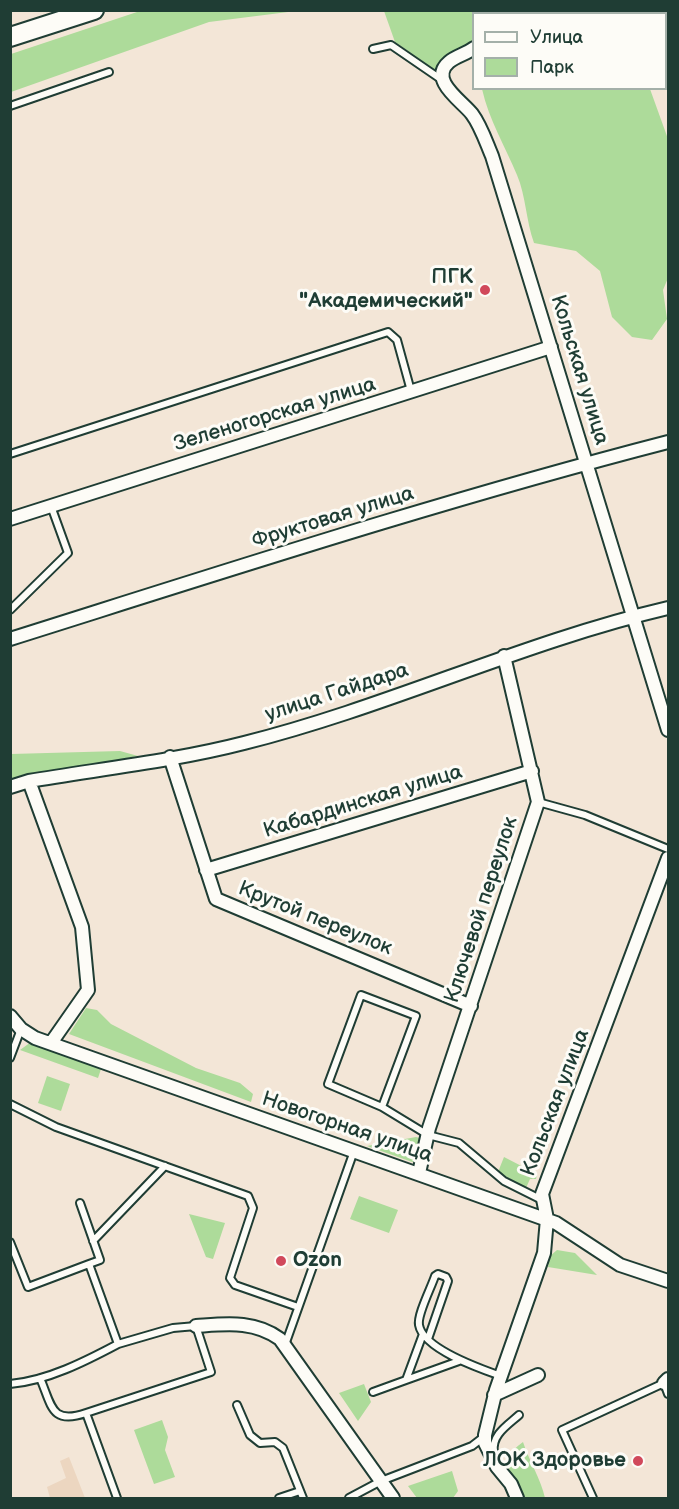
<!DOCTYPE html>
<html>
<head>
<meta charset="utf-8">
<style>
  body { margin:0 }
  #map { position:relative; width:679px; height:1509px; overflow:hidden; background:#f3e6d7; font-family:"Balsamiq Sans",sans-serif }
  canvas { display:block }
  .frame { position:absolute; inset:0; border:12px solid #1f3d34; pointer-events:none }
  .legend { position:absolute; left:472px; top:12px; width:195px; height:78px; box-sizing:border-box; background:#fdfcf7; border:2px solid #a4b0a9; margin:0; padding:8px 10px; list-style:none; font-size:18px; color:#1f3d34 }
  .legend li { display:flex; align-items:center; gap:12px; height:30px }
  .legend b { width:30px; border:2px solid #a4b0a9 }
</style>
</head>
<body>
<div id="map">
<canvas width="679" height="1509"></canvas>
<div class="frame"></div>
<ul class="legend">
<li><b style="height:8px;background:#fdfcf7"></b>Улица</li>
<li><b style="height:16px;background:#addb9a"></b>Парк</li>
</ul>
</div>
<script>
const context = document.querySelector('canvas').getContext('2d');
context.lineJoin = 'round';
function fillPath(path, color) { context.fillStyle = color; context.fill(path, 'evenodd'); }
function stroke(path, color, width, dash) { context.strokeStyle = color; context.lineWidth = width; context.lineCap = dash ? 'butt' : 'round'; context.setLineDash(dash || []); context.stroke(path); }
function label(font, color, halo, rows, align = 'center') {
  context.font = font + ' "Balsamiq Sans",sans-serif'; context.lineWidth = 6; context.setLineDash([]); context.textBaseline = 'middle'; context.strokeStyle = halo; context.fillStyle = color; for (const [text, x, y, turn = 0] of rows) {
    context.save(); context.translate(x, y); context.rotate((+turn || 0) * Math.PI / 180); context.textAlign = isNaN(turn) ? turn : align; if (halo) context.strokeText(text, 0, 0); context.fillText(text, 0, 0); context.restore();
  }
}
fillPath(new Path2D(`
  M69,1457L85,1498H50L47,1487L66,1478L60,1461Z`), '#ecd6c0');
fillPath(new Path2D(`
  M489,10V13L474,14L473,42L451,55L438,72L395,42L384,11Z
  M140,11V10L296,11L209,22L11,92V54Z
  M482,89H650L668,139V278L663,290L667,319L652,340L632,337L612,317L600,271L576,251L534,243C526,221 526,196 517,175C505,146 489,120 482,89Z
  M120,751L138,756L27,777L11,783V754Z
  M86,1008L97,1010L111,1024L196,1068L240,1083L253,1094L251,1102L69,1034Z
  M31,1042L102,1066L98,1078L20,1050Z
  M47,1076L70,1084L61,1111L38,1103Z
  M416,1137L423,1139L415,1163L367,1146Z
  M504,1157L537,1174L536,1179H530L526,1188L498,1172Z
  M359,1196L398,1210L389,1233L350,1219Z
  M189,1214L225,1223L213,1259L206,1257Z
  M557,1250L575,1253L597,1275L548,1267L550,1256Z
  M364,1384L371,1402L358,1421L339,1393Z
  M162,1420L168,1437L165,1450L175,1477L154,1484L134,1430Z
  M523,1442C529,1461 541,1479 545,1498H524C515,1475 494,1462 523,1442Z
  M452,1471L458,1491L453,1498H417L408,1486Z`), '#addb9a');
const lane = new Path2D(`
  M373,49L391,45L442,80
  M10,106L109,72
  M10,454L388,332L397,340L411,391
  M10,610L68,553L51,506
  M538,802L585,815L668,849
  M10,1058L21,1029
  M10,1104L56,1127L248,1196L253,1208L230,1278L235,1285L298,1307
  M382,1107L416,1016L361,995L328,1084L382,1107L428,1135L459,1143L504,1181L542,1200
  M80,1203L100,1260L89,1264L118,1344L173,1328L196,1326L211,1372L86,1413L117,1498
  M93,1241L165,1166
  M10,1242L28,1287L89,1264
  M428,1339L448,1281L446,1277L438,1274L435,1276C431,1288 417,1315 419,1325C423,1349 481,1369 501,1376
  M285,1345L354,1151
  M40,1378C52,1406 51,1425 86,1413
  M406,1380L459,1361
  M10,1384C47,1381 86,1361 118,1344
  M373,1392L406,1380L423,1334
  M237,1405L250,1435L260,1443L275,1442L283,1448L303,1498
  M494,1452C491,1435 508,1425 519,1415
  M279,1498L300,1491
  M349,1498L381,1481L472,1446L485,1436
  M593,1498L562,1430L664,1383L668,1394`);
const street = new Path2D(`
  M502,14L503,10
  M474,48C466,54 456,56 449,62C428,80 462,101 472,114C481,126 486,142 492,156L668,730
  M10,519L551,347
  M10,639C229,570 447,499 668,442
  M170,757L216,899L471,1006
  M29,781L82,927L88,990L51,1043
  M10,787L29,781C100,769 174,761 244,743C388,707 523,642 668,608
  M206,870L532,771
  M10,1016L21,1029L35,1038L556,1223L620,1265L668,1281
  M419,1173L429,1128L538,802L504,656
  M196,1326C226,1324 254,1320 280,1339L393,1498
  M664,1383L668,1379
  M494,1395L538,1375
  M517,1498L511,1484L497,1467L485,1443V1435L496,1390L544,1253L547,1219L542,1194L668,858`);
const secondary = new Path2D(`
  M10,37L94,10`);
stroke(lane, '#1f3d34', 10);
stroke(street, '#1f3d34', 16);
stroke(secondary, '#1f3d34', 22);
stroke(lane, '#fdfcf7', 6);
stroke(street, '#fdfcf7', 12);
stroke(secondary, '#fdfcf7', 18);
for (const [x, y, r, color] of [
  [485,290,6,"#d1495b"],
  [281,1261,6,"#d1495b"],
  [638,1461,6,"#d1495b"]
]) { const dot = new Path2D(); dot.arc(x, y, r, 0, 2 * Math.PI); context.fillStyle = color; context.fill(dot); stroke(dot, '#fdfcf7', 2); }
label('bold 21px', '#1f3d34', '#fdfcf7', [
  ["ПГК",473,278],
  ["\"Академический\"",473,302],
  ["Ozon",293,1261,"left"],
  ["ЛОК Здоровье",626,1461]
], 'right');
label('21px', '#1f3d34', '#fdfcf7', [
  ["Кольская улица",579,370,73],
  ["Зеленогорская улица",275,415,-17],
  ["Фруктовая улица",333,518,-17],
  ["улица Гайдара",337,693,-18],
  ["Кабардинская улица",363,802,-17],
  ["Ключевой переулок",482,910,-72],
  ["Крутой переулок",315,919,22],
  ["Кольская улица",556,1103,-69],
  ["Новогорная улица",347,1128,19]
]);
</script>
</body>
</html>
